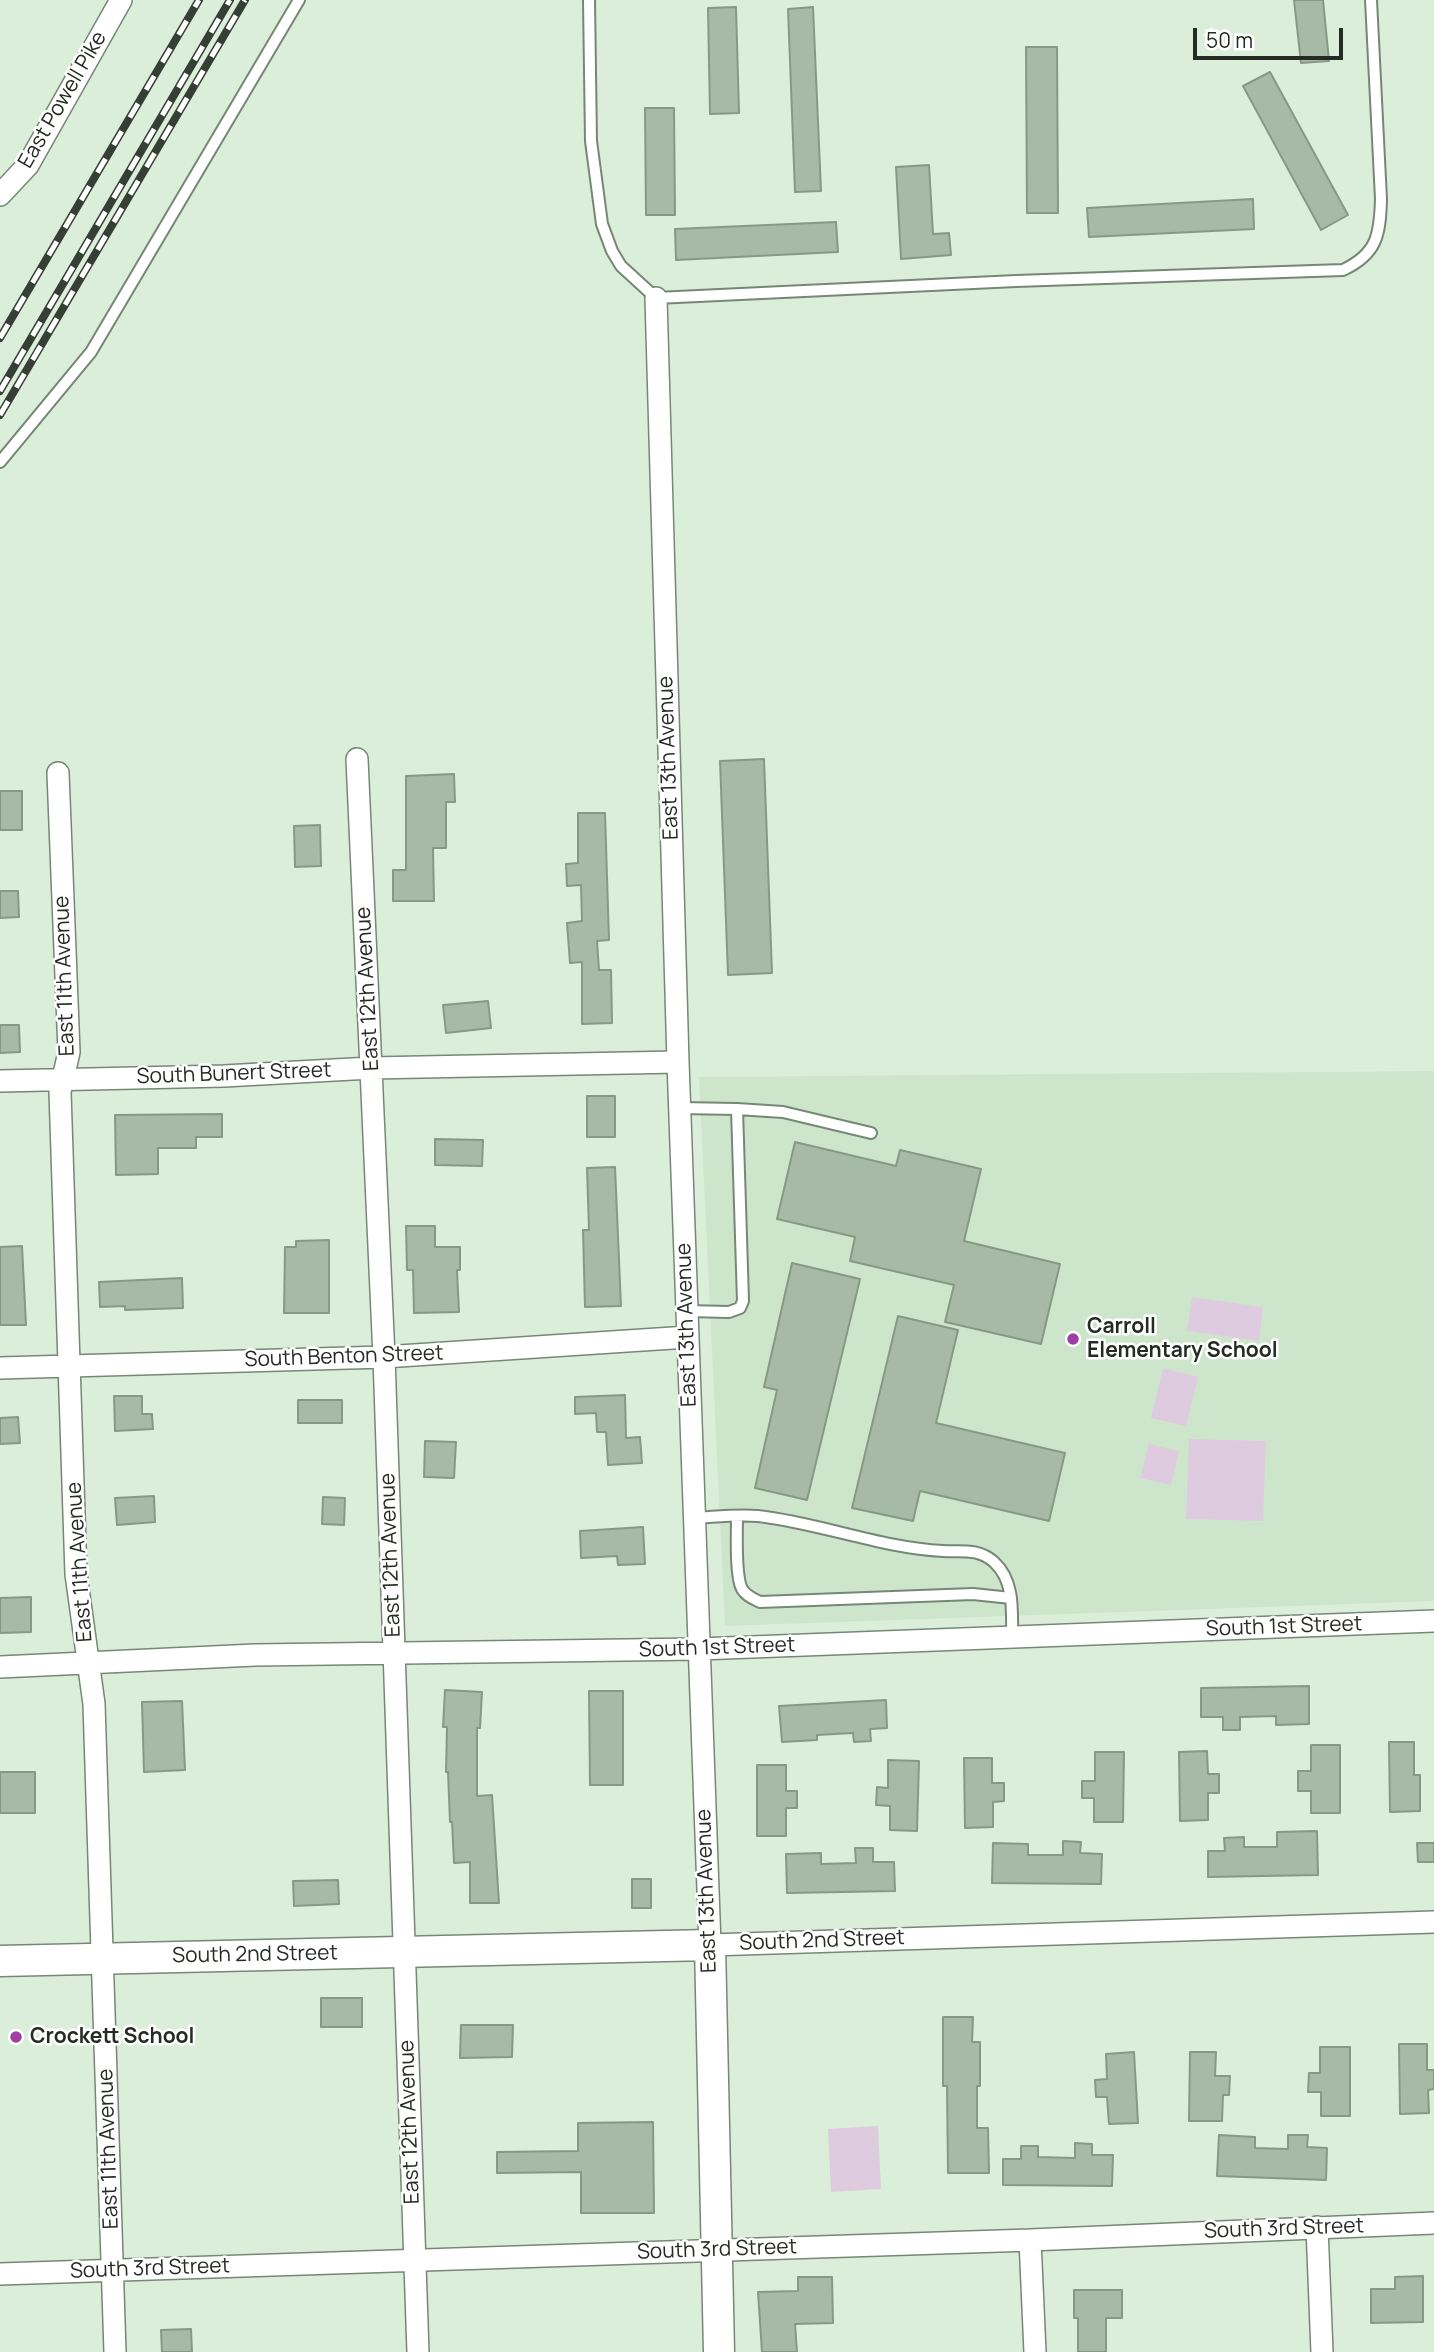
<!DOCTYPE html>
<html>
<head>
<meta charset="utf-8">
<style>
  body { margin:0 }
  #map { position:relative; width:1434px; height:2352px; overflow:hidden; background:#dbeed9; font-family:Manrope,sans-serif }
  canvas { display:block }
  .scale { position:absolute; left:1193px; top:28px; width:150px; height:32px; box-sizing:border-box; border:4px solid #242b23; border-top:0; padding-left:9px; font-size:21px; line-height:24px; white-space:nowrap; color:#242b23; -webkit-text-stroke:5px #fff; paint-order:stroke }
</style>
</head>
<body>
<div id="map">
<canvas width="1434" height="2352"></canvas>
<div class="scale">50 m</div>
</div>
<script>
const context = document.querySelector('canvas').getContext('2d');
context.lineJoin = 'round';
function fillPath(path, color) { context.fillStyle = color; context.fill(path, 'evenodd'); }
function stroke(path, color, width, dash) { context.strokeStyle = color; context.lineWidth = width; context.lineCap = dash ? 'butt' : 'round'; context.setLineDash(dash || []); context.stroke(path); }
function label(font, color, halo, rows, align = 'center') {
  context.font = font + ' Manrope,sans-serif'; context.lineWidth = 5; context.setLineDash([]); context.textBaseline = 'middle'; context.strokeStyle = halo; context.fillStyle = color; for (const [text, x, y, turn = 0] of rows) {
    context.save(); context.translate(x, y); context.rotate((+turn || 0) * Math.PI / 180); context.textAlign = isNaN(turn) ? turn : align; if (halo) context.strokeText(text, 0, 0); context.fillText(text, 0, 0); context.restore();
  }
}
fillPath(new Path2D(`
  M1434,1071V1601L725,1626L699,1077Z`), '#cde6cb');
fillPath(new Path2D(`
  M1192,1297L1263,1307L1259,1341L1187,1331Z
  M1163,1368L1198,1377L1186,1426L1151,1418Z
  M1189,1439L1266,1441L1263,1521L1186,1519Z
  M1149,1444L1179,1451L1171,1485L1140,1478Z
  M878,2126L881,2189L831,2192L828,2129Z`), '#dfcbdf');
const building = new Path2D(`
  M1294,0H1323L1329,61L1301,63Z
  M736,7L739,113L710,114L708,8Z
  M813,7L821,191L795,192L788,9Z
  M1026,47H1057L1058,213H1027Z
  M1270,72L1348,215L1321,230L1243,86Z
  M645,108H674L675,215H646Z
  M929,165L933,234L949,233L951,255L901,259L896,167Z
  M1253,199L1254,229L1089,237L1087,208Z
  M836,222L838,252L676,260L675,229Z
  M764,759L772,973L728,975L720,761Z
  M454,774L455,802H446V848H433L434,901H393V870H406V776Z
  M0,791H22V830H0Z
  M578,813H605L609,940L597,941L599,970H611L612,1023L582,1024V962L570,963L567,923L582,921L581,885L567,886L566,864L578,863Z
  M320,825L321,866L295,867L294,826Z
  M0,891H18L19,917L0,918Z
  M488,1001L491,1028L446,1033L443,1005Z
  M0,1025H19L20,1052L0,1053Z
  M587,1096H615V1137H587Z
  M222,1114V1137H196V1148H158V1174L116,1175L115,1115Z
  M435,1139L483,1140L482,1166L435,1165Z
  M795,1142L896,1166L900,1150L981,1169L964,1241L1060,1264L1041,1344L945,1322L954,1285L850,1261L855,1237L777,1219Z
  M615,1167L621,1306L585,1307L583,1230H589L587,1168Z
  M406,1226H435V1247H460V1270H457L459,1312L414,1313L413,1270H407Z
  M329,1240V1313H284L285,1247H296V1241Z
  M22,1246L26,1325H0V1247Z
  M792,1263L860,1279L807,1500L755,1488L777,1390L764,1387Z
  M182,1278L183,1308L125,1310V1306L100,1307L99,1282Z
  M898,1316L958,1330L936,1423L1065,1453L1049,1521L920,1491L913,1521L852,1508Z
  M625,1395L626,1438L640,1437L642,1463L608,1465L606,1432H597L596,1413L575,1414V1397Z
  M114,1396H142V1414H152L153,1429L115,1431Z
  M298,1400H342V1423H298Z
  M18,1417L20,1443L0,1444V1418Z
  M425,1441L456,1442L454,1478L424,1477Z
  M154,1496L155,1522L117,1525L115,1498Z
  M323,1497L345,1498L344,1525L322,1524Z
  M643,1527L645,1564L618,1565L617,1556L581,1558L580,1531Z
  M31,1597V1632L0,1633V1598Z
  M1309,1686V1724L1276,1725V1716L1240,1717V1730H1223V1717H1201V1688Z
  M445,1690L482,1692L480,1728H477V1796L492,1795L499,1903H470V1862L454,1863L452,1822H450L448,1772H446L447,1727H443Z
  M589,1691H623V1785H590Z
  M886,1700L887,1728L870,1729L871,1741L854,1742L853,1733L817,1735V1740L782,1742L779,1706Z
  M182,1701L185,1770L144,1772L142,1702Z
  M1389,1742H1414V1775H1420V1811L1390,1812Z
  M1311,1745H1340V1813H1311V1791H1298V1771H1311Z
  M1207,1751L1208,1774H1219V1793H1208V1820L1180,1821L1179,1752Z
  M1095,1752H1124L1123,1822H1094V1798H1082V1781H1095Z
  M964,1758H992V1783H1004V1801L993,1802V1827L965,1828Z
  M888,1760L919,1761L917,1831L890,1830V1806L876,1805L877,1787L888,1788Z
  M757,1765H786V1791H797V1808H786V1836H757Z
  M0,1772H35V1813H0Z
  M1317,1831L1318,1875L1208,1877V1851H1225L1224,1838L1244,1837V1847H1277V1832Z
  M1063,1841L1081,1842L1080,1853L1102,1854L1101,1884L992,1883L993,1843L1028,1844V1855H1063Z
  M1417,1843H1434V1862H1418Z
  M855,1848H873V1862H894L895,1891L787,1893L786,1854L821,1853V1864L856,1863Z
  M632,1879H651V1908H632Z
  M338,1880L339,1904L294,1906L293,1881Z
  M321,1998H362V2027H321Z
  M943,2017H973L972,2042H980V2086H977V2128H988L989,2173H948L947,2086H943Z
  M461,2025H513L512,2057L460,2058Z
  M1399,2044H1427V2070H1434V2089L1428,2090L1429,2113L1400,2114Z
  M1320,2047H1350V2116H1321V2092H1308L1309,2073H1320Z
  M1134,2052L1138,2123L1109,2124L1107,2097H1096L1095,2080L1107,2079L1106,2054Z
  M1190,2052H1216L1215,2076H1230L1229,2095H1223L1222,2121H1189Z
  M653,2122L654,2213H581V2172L497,2173V2152L578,2151V2123Z
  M1219,2135L1255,2137V2148L1288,2149V2135H1308L1307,2147L1327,2148L1326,2180L1217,2176Z
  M1075,2143L1092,2144V2155H1113L1112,2186L1003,2185V2159H1021V2146H1038V2157L1075,2158Z
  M1423,2276V2322L1371,2323V2289H1395V2277Z
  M798,2277H832L833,2323L795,2324L797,2352H762L758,2292L798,2291Z
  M1074,2290H1122V2318H1106V2352H1078V2318H1074Z
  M191,2329L192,2352H162L161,2330Z`);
fillPath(building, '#a7baa6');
stroke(building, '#879985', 2);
const lane = new Path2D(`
  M589,0L591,141L602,224L612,251L621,266L656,298L1016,281L1343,270C1377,254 1380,235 1381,199L1371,0
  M0,462L91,352L299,0
  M679,1108L737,1109L743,1301L740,1308L729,1312L687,1311
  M737,1109L783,1112L871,1133
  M737,1516C737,1533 735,1576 742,1589C746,1596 754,1599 760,1602L973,1594L1011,1598
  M694,1518C715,1517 737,1514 758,1516C820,1523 881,1548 943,1551C962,1552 978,1548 994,1562C1015,1581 1012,1612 1012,1638`);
const street = new Path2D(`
  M0,195L28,165L121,0
  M656,298L678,1062L710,1945L1434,1922
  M357,759L384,1357L418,2352
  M58,773L69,1052L60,1092L76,1574L94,1704L115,2352
  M0,1081L224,1076L371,1068L678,1062
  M0,1368L384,1357L688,1337
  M0,1667L255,1655L699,1649L1434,1621
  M1317,2227L1322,2352
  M1030,2240L1035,2352
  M0,2274L1030,2240L1434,2223`);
const secondary = new Path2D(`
  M0,1961L710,1945L719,2352`);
stroke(lane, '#768875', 14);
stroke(street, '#768875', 24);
stroke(secondary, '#768875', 33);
stroke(lane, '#fff', 10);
stroke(street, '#fff', 21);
stroke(secondary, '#fff', 30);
const rail = new Path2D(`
  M0,338L199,0
  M0,391L230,0
  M0,415L245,0`);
stroke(rail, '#363f35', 8);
stroke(rail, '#fff', 5, [16]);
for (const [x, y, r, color] of [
  [1073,1339,7,"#a03ea4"],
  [16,2037,7,"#a03ea4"]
]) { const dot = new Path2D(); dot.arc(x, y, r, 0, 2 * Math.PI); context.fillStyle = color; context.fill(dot); stroke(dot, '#fff', 2.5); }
label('21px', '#242b23', '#fff', [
  ["East Powell Pike",63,100,-60],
  ["East 13th Avenue",669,758,-92],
  ["East 11th Avenue",65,976,-92],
  ["East 12th Avenue",368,989,-93],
  ["South Bunert Street",234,1074,-2],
  ["East 13th Avenue",687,1325,-92],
  ["South Benton Street",344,1357,-2],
  ["East 12th Avenue",391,1555,-92],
  ["East 11th Avenue",80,1562,-94],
  ["South 1st Street",1284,1627,-2],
  ["South 1st Street",717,1648,-2],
  ["East 13th Avenue",707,1891,-92],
  ["South 2nd Street",822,1941,-2],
  ["South 2nd Street",255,1955,-1],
  ["East 12th Avenue",410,2122,-92],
  ["East 11th Avenue",109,2149,-92],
  ["South 3rd Street",1284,2229,-2],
  ["South 3rd Street",717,2250,-2],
  ["South 3rd Street",150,2269,-2]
]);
label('bold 21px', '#242b23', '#fff', [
  ["Carroll",1087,1327],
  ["Elementary School",1087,1351],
  ["Crockett School",30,2037]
], 'left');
</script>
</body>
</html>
